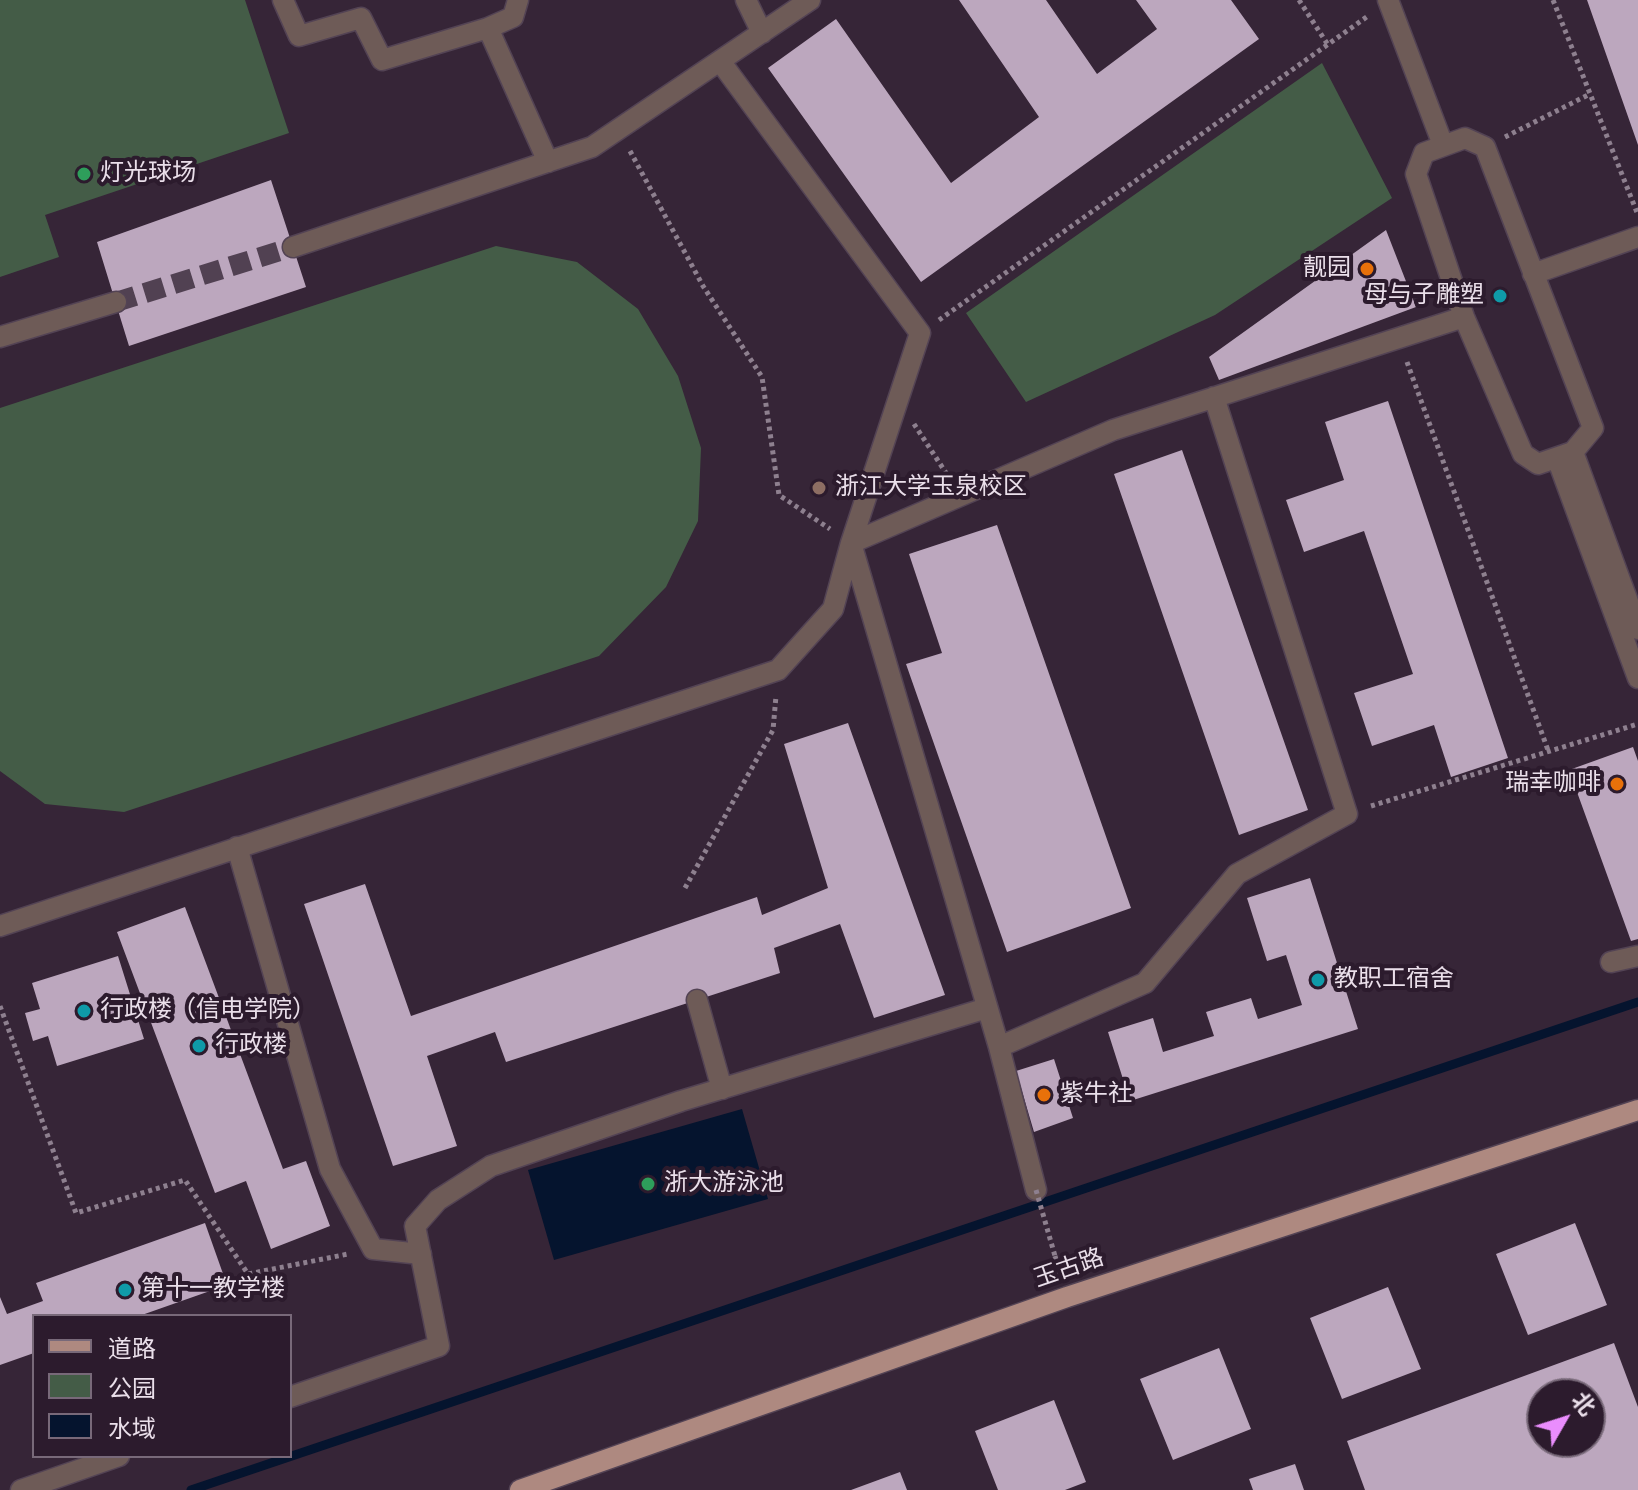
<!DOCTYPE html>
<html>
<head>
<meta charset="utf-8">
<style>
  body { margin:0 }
  #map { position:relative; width:1638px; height:1490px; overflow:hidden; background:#362537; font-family:"Times New Roman","Noto Sans SC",serif }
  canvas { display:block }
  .legend { position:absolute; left:32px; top:1314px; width:260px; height:144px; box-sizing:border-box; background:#2c1b2d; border:2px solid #786979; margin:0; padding:10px 14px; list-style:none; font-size:24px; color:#eadfea }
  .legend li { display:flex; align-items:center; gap:16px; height:40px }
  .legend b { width:40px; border:2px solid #786979 }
  .north { position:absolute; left:1526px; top:1378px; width:80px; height:80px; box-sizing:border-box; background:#2c1b2d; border:2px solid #786979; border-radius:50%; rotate:51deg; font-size:22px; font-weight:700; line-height:32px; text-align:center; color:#eadfea }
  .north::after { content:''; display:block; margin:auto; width:28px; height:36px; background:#ea8dfd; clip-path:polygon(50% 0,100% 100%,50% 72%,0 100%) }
</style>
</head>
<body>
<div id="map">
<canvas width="1638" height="1490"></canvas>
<ul class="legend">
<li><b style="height:10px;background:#ae8980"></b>道路</li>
<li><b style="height:22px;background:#445c47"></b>公园</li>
<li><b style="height:22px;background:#05142e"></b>水域</li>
</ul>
<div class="north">北</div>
</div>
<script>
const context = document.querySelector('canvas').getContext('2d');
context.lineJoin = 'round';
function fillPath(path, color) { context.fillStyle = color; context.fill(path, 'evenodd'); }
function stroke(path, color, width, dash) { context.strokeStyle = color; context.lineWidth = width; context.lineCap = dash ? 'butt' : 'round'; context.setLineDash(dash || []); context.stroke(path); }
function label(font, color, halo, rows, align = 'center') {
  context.font = font + ' "Times New Roman","Noto Sans SC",serif'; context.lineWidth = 8; context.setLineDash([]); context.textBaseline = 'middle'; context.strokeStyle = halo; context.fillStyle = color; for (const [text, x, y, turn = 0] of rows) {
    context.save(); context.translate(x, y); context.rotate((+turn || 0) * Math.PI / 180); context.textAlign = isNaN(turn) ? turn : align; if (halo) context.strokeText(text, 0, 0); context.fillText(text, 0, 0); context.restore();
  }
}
fillPath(new Path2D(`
  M0,0H245L289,133L45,215L59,257L0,277Z
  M1322,63L1392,198L1215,315L1026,402L966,313Z
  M496,246L577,262L638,309L678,376L701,448L698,521L666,587L599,656L124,812L45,804L0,771V408Z`), '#445c47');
fillPath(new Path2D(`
  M742,1109L768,1199L554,1260L528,1170Z`), '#05142e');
stroke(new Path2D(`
  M191,1490L1638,1002`), '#05142e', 9);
fillPath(new Path2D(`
  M959,0H1046L1097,74L1157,29L1136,0H1231L1259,39L921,282L768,68L836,19L951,183L1039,117Z
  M1587,0H1638V145Z
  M271,180L306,287L129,346L97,242Z
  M1386,230L1416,307L1219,380L1209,357Z
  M1388,401L1508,758L1451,777L1434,725L1372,746L1354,693L1413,674L1364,531L1304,552L1286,500L1344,480L1325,422Z
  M1182,450L1308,810L1239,835L1114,474Z
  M997,525L1131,908L1007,952L906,664L942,653L909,554Z
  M848,723L945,995L874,1018L840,924L774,948L780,973L506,1062L495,1032L427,1056L457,1146L393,1166L304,904L365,884L411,1016L757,897L762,915L828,888L784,744Z
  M1633,747L1638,761V939L1631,941L1569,770Z
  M1310,878L1358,1029L1130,1101L1108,1032L1153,1018L1163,1052L1214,1036L1206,1012L1251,998L1258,1019L1302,1005L1286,955L1267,961L1247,898Z
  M185,907L283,1169L306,1161L330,1226L271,1249L246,1181L215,1193L117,932Z
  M118,956L144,1039L57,1066L48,1036L33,1041L25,1013L40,1009L32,983Z
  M1054,1059L1073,1118L1034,1132L1016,1071Z
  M205,1223L227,1285L139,1316H34V1353L0,1365V1297L7,1314L43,1301L36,1283Z
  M1575,1223L1607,1305L1528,1335L1496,1254Z
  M1388,1287L1421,1369L1342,1399L1310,1318Z
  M1614,1343L1638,1407V1490H1365L1347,1441ZM1542,1394H1590V1442H1542Z
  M1219,1348L1251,1429L1173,1460L1140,1379Z
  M1054,1400L1086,1482L1065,1490H998L975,1431Z
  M1295,1464L1304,1490H1253L1249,1479Z
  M900,1472L907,1490H851Z`), '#bca7be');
stroke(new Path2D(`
  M116,302L293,247`), '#514152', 20, [20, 10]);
const minor = new Path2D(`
  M283,0L299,36L361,18L382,60L488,28L548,162
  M746,0L762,33
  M1388,0L1443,145
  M488,28L513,17L518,0
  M720,61L920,333L851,543L999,1047L1036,1190
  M1465,138L1485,147L1593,428L1573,452L1538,464L1523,454L1464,317L1416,174L1424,153Z
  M293,247L592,147L810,0
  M1533,274L1638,237
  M0,337L116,302
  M1573,452L1638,629
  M1557,458L1638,678
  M237,847L330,1169L373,1249L421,1254
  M0,926L778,670L833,609L851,543L1113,430L1464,317
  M1611,962L1638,956
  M697,1000L722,1089
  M999,1047L1145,983L1237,874L1347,814L1214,397
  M290,1397L439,1346L415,1226L438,1200L491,1166L681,1101L987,1008
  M21,1490L119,1456`);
const major = new Path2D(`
  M520,1490L1067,1297L1638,1110`);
stroke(minor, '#534354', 23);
stroke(major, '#534354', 23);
stroke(new Path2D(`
  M1299,0L1328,45
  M1553,0L1638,215
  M1505,137L1590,94
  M630,151L703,286L762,377L779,495L830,529
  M939,320L1368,16
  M1407,362L1549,753
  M914,424L948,476
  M1371,806L1638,724
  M685,888L773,730L776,696
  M0,1006L76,1213L185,1180L248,1274L348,1254
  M1055,1256L1060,1275`), '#8e808f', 5, [4, 4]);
stroke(minor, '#6e5b57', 20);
stroke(major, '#ae8980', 20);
stroke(new Path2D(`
  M1036,1190L1055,1256`), '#8e808f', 5, [4, 4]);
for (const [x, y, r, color] of [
  [84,174,8,"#2e9e5b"],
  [1367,269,8,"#e8710a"],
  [1500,296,8,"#0f9aa8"],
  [819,488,8,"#8d6e63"],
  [1617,784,8,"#e8710a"],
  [1318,980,8,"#0f9aa8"],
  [84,1011,8,"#0f9aa8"],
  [199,1046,8,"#0f9aa8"],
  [1044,1095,8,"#e8710a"],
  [648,1184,8,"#2e9e5b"],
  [125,1290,8,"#0f9aa8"]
]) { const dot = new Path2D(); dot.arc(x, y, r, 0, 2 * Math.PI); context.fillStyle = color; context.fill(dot); stroke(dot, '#2c1b2d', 3); }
label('24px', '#eadfea', '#2c1b2d', [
  ["灯光球场",100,174],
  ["靓园",1351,269,"right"],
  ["母与子雕塑",1484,296,"right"],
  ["浙江大学玉泉校区",835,488],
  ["瑞幸咖啡",1601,784,"right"],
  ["教职工宿舍",1334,980],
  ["行政楼（信电学院）",100,1011],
  ["行政楼",215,1046],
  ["紫牛社",1060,1095],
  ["浙大游泳池",664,1184],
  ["第十一教学楼",141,1290]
], 'left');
label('24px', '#eadfea', '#2c1b2d', [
  ["玉古路",1069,1269,-19]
]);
</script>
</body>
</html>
